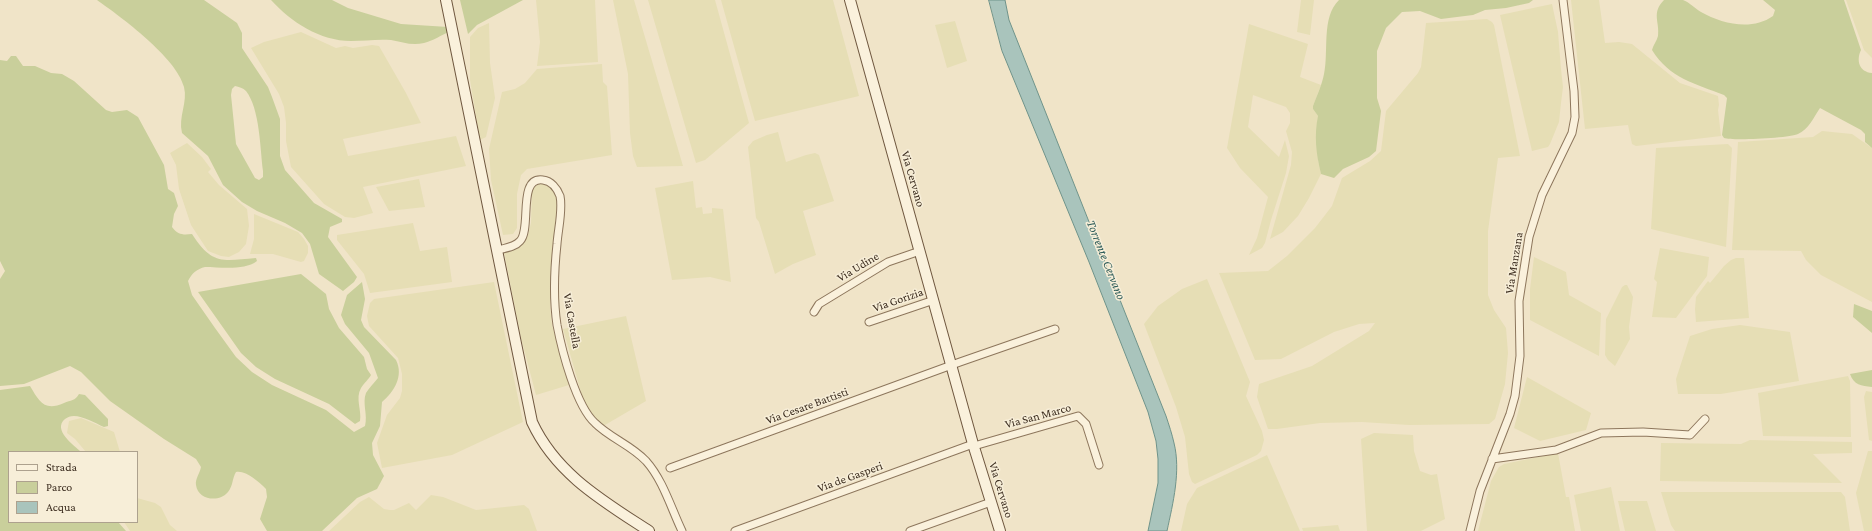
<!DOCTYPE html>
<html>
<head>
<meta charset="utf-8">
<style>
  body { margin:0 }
  #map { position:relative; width:1872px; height:531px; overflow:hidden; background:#f0e4c8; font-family:"Crimson Pro",serif }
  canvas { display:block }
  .legend { position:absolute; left:8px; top:451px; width:130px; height:72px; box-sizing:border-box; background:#f7eed8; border:1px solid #ada18e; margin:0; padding:5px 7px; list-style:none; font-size:12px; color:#3d2e20 }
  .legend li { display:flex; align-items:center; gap:8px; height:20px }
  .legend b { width:20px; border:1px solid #ada18e }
</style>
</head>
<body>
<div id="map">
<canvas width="1872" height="531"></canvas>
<ul class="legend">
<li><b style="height:5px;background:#faf1dc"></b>Strada</li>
<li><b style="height:11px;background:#c9cf9b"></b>Parco</li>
<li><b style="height:11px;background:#a9c4bc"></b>Acqua</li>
</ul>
</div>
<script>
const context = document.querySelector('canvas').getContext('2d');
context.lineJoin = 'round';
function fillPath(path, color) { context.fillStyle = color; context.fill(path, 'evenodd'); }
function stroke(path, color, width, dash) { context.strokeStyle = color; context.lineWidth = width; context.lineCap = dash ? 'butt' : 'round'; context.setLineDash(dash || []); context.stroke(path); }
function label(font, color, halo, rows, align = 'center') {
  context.font = font + ' "Crimson Pro",serif'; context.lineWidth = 3; context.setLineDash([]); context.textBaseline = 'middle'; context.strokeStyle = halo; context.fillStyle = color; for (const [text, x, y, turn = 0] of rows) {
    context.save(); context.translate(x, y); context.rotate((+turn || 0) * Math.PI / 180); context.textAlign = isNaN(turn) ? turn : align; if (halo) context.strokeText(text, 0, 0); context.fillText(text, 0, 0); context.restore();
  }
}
fillPath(new Path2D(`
  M536,0H595L598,62L537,66L540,42Z
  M613,0H634L683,166L637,167L633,156L630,133L628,74Z
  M648,0H715L749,123L705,160L696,163Z
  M721,0H833L859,96L755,121Z
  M1301,0H1314L1310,35L1297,32Z
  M1571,0H1599L1605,43L1619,42L1632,44L1680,83L1718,96L1719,105L1718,110L1721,136L1636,146L1632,144L1628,125L1585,129Z
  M1846,0H1872V58L1864,50Z
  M1552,4L1558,32L1561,69L1563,87L1561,103L1559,122L1550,144L1548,147L1532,151L1500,15Z
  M1487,19L1492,22L1494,25L1520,156L1498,158L1488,231V295L1494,310L1506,328L1508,353L1505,384L1495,419L1489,424L1409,425L1362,422L1320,423L1277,429H1268L1257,397L1259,384L1312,366L1369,331L1375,323L1359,324L1334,332L1281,359L1255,360L1219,273L1268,271L1287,256L1315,228L1332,206L1342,178L1370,161L1381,151L1386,111L1418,73L1421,67L1426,23Z
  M955,21L967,61L947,68L935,25Z
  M489,23L490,63L495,98L486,137L480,140L470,80V37L478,28Z
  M1249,24L1308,44L1300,77L1321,85L1313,106V109L1318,116V160L1321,174L1309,198L1298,216L1283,232L1270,239L1291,165L1292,152L1286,131L1290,123V113L1286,107L1253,95L1248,127L1279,157L1285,140L1289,156L1286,173L1271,220L1265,243L1262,248L1249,255L1257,238L1268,197L1240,168L1227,148Z
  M301,32L336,48L345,46L353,48L372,45L379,46L406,93L421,123L343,139L348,156L456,136L466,166L363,187L373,213L354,218L345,217L324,204L291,167L286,141V123L284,107L279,94L251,48L264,42Z
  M602,64L603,82L607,86L612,155L527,169L521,175L517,194V228L513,234L503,235L491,180L489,149L502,92L515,89L525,83L537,69Z
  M1822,131L1852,134L1872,148V302L1821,275L1806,260L1801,251L1732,250L1738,142L1813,137Z
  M778,132L786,162L806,155L815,153L819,155L834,201L803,211L816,255L793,264L775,274L759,222L756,218L748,147L753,141L767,135Z
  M187,143L202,157L211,169L208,172L219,185L247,209L249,226L246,244L239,252L229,257L221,256L208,251L191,225L179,189L176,165L170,153Z
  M1728,144L1732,148L1726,247L1651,229L1656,148Z
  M419,179L425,207L389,211L376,187Z
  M693,181L696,208L702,207L703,214L712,213V208L723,209L731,282L710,277L672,280L655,188Z
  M542,182L555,189L558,205L552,254L550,308L552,325L569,385L536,395L521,338L504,252L521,244L528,235L531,223L532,189L535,185Z
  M254,214L298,232L304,239L308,246V253L304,261L301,262L273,254H250L254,239Z
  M413,223L420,251L447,247L452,282L370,293L364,274L337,240V235Z
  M1660,248L1709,257L1707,276L1676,318L1652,317L1657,282L1654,279Z
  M1534,257L1566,272L1569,295L1601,313L1599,356L1530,320V289Z
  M1736,258H1744L1749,318L1696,322L1695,309L1696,297L1708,281L1710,283L1724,266L1731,260Z
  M1207,279L1250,382L1246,396L1262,431L1264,440L1261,451L1257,455L1195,484L1192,482L1189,474L1185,437L1176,407L1144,324L1158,306L1182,289Z
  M494,282L523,422L452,455L382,468L377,443L387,415L400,398L402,391V374L398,358L369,326L367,316L370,303L374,299Z
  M1625,285H1627L1633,297L1629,327L1630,339L1615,366L1608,360L1605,355L1606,319L1622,287Z
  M626,316L646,401L605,425H603L591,414L584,403L563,329Z
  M1740,325L1790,332L1799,381L1721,394H1678L1676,379L1690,336L1712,329Z
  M1848,376L1850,381L1851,437L1763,436L1758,393Z
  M1527,377L1591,413L1586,430L1540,441L1514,428Z
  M1866,391L1872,392V441L1869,440L1864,397Z
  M81,418L114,432L120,452H86L75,439L67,433L69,421Z
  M1374,433L1413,435L1414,451L1420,471L1431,475L1437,474L1445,519L1421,531H1367L1361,439Z
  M1750,440L1852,442V453L1813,454L1842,483L1660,481L1661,443L1741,444Z
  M1868,451H1872V531H1864L1856,493Z
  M1558,453L1566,497H1569L1575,531H1478L1491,481L1499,467L1504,464Z
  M1267,455L1300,531H1181L1187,504L1197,488Z
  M1611,487L1620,531H1581L1574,495Z
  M1661,492H1841L1845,497L1850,531H1675L1671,525Z
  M431,495L443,497L476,510L524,505L529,509L537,531H329L360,502L369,497L384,509L390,510H394L409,503L416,510Z
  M137,498L155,503L161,507L170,525L177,531H130L124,522H137Z
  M1618,501H1647L1656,531H1625Z
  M1338,525L1340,531H1303L1302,528Z`), '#e6deb5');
fillPath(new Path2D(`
  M97,0H204L237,23L242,33V48L268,87L272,97L280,119V156L285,170L314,203L342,219V222L330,227L328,237L357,277L354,282L343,291L319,274L310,244L302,233L285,223L257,211L242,202L223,185L208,156L182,133C178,117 188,102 184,87C177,58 121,17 97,0ZM235,86C239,87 243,88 246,91C260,109 260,148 263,171V177L259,180L255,178L236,144L231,95L232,89Z
  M271,0H332L348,8L401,24L448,27L449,32C441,35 433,41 424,43C412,46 402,42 391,40C377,39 364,41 351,41C320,41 291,22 271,0Z
  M460,0H523L477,25L468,34Z
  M1339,0H1533L1529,3L1506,8L1485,10L1473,15L1441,19L1420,11L1402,12L1386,28L1377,51V98L1381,111L1376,151L1369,157L1343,169L1334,178L1321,174C1316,153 1314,136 1318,116L1313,109V106C1317,95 1322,85 1324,74C1329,52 1321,17 1339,0Z
  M1664,0C1670,0 1677,0 1683,0C1689,2 1696,9 1701,12C1722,24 1752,31 1773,16L1775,10L1763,0H1844L1861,50C1856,60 1859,72 1872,73V148L1865,142V134L1861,130L1820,108C1814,117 1808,130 1798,134C1790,138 1733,141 1724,138L1722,135L1727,98L1724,95C1696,84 1669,78 1652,50C1653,45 1657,41 1658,36C1660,22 1651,13 1664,0Z
  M11,56H16L23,66H35L51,73L62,74L74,81L106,110L112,112L127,110L138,117L164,165L168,189L174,193L178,206L174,214L172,227C178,235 183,235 192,234C212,265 222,261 256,258L257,261C244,271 220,267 205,267C197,269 192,273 188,281L192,295L215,328L236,357L252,372L272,385L326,410L354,432L365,426C368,415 362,403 366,393C369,388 374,383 378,378L369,353L345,324L341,315L347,295L362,282L365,299L361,320L364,327L396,360C404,376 394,392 382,402L380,426L372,443L373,455L384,476L377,489L357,498L322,531H267L260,519L267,497L266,489C259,482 246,470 236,472C232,479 233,486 228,492C219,503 198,500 196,485C195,479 200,473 201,467L196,459L164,439L110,401L81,372L70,366L24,384L0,386V279L5,271L0,261V60L7,61Z
  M301,274L326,294L329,309L339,328L364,357L367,369L371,375C369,379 364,383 361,388C355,398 362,411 360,421L355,424L329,404L275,379L256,367L241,353L198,292Z
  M1854,304L1872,311V333L1853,317Z
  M1872,370V387C1861,386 1854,385 1850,374Z
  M30,386C39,401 44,412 64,403C71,400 75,401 79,394L85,395L108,419V426L104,427C95,423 83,416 74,416C70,416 68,417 65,419C52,430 74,445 81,452H9V522H118L126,531H0V390Z`), '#c9cf9b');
const water = new Path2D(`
  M989,0H1005L1009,20L1166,416C1169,425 1172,434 1174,443C1181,471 1173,503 1167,531H1148L1158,483V459L1156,441L1148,412L1089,262L1002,51Z`);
fillPath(water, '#a9c4bc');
stroke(water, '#6f938a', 1);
const minor = new Path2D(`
  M498,250C506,248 515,247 520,241C532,229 517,176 543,180C551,181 557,188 560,196C563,210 558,229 557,244C554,272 553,298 557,325C562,351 576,406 595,423C610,438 631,445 646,461C663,480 671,508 682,531
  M814,312L819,304L888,262L920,251
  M869,322L934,300
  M974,446L1078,416L1086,424L1099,465
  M1492,459L1556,450L1601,433L1643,432L1690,435L1705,419
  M670,468L960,362L1055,329
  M735,531L973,444
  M910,531L991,502
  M1470,531L1480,491L1510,414L1515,396L1520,356L1519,301L1529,237L1542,195L1572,133L1575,117L1574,91L1563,0`);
const secondary = new Path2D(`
  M446,0L532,422C556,474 603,501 649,531
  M850,0L973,444L1000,531`);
stroke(minor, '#8d765c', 9);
stroke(secondary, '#6f573f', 12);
stroke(minor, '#faf1dc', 7);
stroke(secondary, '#faf1dc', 10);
label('12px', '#3d2e20', '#f7eed8', [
  ["Via Cervano",913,179,74],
  ["Via Manzana",1514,263,-81],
  ["Via Udine",858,267,-31],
  ["Via Gorizia",898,300,-19],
  ["Via Castella",572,321,80],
  ["Via Cesare Battisti",807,406,-20],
  ["Via San Marco",1038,416,-15],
  ["Via de Gasperi",850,477,-20],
  ["Via Cervano",1001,490,73]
]);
label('italic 13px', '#2f5d5a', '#f7eed8', [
  ["Torrente Cervano",1106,260,68]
]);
</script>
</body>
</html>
